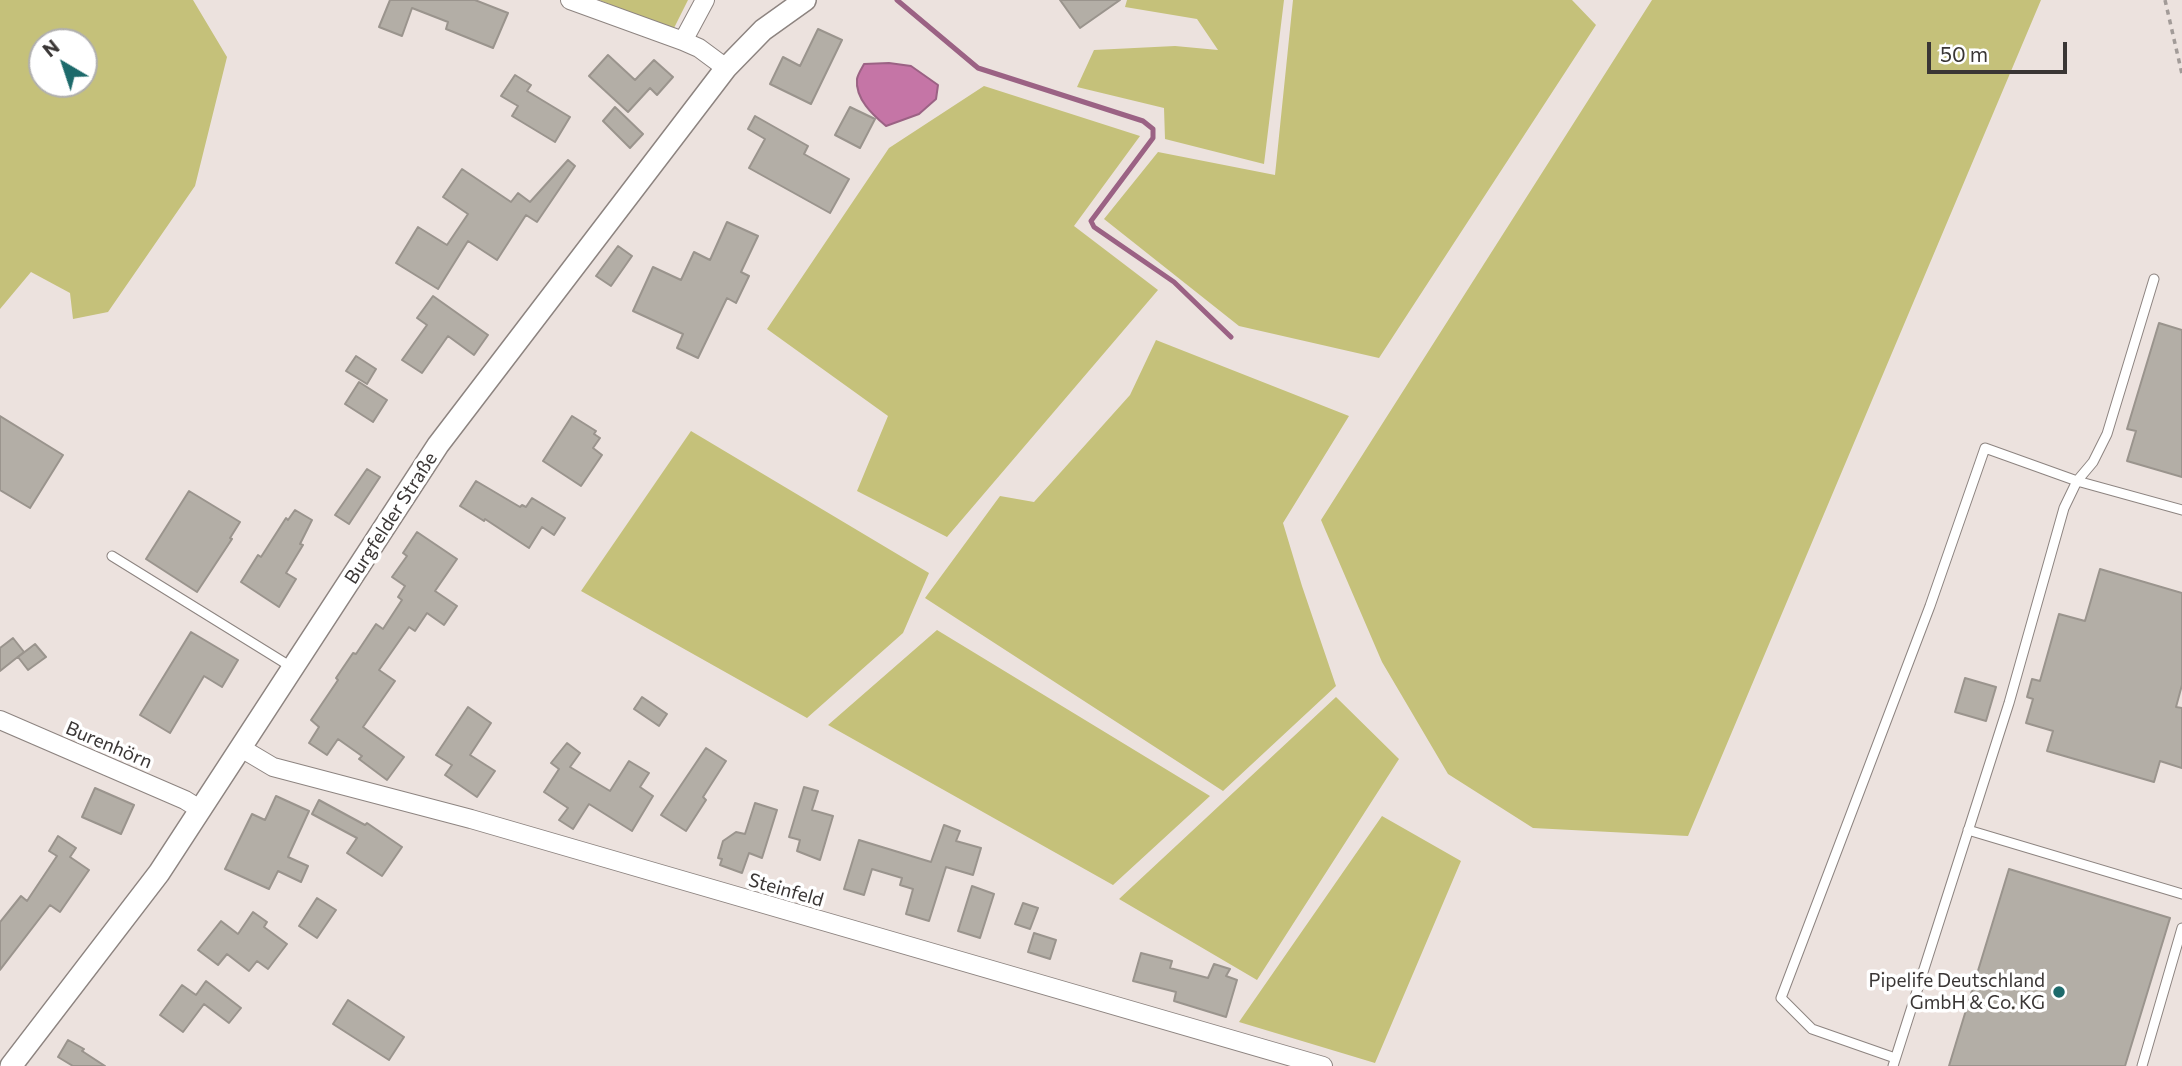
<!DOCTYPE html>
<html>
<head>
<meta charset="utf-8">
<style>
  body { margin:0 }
  #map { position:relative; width:2182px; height:1066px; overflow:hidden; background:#ece2de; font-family:Commissioner,sans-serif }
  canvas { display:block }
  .north { position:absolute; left:28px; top:28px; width:70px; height:70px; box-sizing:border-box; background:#fff; border:2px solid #b0afae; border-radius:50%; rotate:321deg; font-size:19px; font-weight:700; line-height:28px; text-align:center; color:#3a3635 }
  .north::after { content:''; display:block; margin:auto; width:24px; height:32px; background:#1d6a6b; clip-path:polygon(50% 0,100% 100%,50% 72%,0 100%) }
  .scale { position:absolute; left:1927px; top:42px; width:140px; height:32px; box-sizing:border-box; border:4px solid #3a3635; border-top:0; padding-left:9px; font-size:21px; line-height:24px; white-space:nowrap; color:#3a3635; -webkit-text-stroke:5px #fff; paint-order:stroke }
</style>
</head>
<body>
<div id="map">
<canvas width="2182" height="1066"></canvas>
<div class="north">N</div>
<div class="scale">50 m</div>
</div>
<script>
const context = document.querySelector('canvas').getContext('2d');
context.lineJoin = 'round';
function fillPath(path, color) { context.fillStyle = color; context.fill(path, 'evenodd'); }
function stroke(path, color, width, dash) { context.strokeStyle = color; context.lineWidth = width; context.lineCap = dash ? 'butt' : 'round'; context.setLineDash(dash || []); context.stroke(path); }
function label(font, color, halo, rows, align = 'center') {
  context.font = font + ' Commissioner,sans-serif'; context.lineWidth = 7; context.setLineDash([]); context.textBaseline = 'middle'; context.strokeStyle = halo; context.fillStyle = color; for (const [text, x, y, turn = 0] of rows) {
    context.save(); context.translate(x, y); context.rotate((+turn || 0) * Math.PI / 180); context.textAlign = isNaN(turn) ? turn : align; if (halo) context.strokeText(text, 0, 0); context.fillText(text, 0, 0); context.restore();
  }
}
fillPath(new Path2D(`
  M0,0H193L227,57L195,186L108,312L73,319L70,293L31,272L0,309ZM42,42H84V84H42Z
  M599,0H688L673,30Z
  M1127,0H1284L1264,164L1165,139L1164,108L1077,87L1094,50L1175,46L1218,50L1197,19L1125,7Z
  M1293,0H1572L1596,25L1379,358L1239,326L1104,219L1158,152L1275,175Z
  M1652,0H2041L1688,836L1533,828L1448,774L1382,662L1321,520Z
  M984,86L1140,136L1074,226L1158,290L947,537L857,491L888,416L767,329L889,148Z
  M1156,340L1349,416L1283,523L1302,586L1336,686L1223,791L925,598L1000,496L1034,502L1130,395Z
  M691,431L929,573L903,633L807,718L581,591Z
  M937,630L1210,796L1113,885L828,725Z
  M1336,697L1399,759L1257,980L1119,899Z
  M1382,816L1461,861L1375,1063L1239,1022Z`), '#c5c17a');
const water = new Path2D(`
  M889,63L911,66L938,85L936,99L919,114L886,126C873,115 855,99 857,79C858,74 862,68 864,64Z`);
fillPath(water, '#c575a6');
stroke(water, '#9b6284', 2);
stroke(new Path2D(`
  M897,0L978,68L1143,121L1153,129V138L1091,221L1094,227L1174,282L1231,337`), '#9b6284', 5);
const building = new Path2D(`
  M390,0H475L508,13L493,48L446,29L448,22L412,8L402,36L379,27Z
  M1060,0H1120L1080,28Z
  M818,29L842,40L811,104L770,84L783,57L800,66Z
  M608,55L635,80L654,60L673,77L657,95L650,88L628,112L589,76Z
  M515,75L531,85L527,91L570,117L555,142L512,116L518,106L501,96Z
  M615,107L643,134L630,148L603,121Z
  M850,107L875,119L860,148L835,135Z
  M755,116L808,146L804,154L849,179L830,213L749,168L765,139L748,129Z
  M568,160L575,166L537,222L526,215L497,260L468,241L438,289L396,263L418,227L447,245L468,214L443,197L462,169L511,202L518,193L530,202Z
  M727,222L758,236L741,272L749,276L736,303L727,298L698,358L677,348L683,334L633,311L653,267L681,280L694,252L710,260Z
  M618,246L632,256L611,286L596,276Z
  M433,296L488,335L474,355L448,336L422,373L402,360L427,325L417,318Z
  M2159,323L2182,330V477L2127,461L2136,431L2127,429Z
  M356,356L376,369L367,384L346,371Z
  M359,382L387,400L373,422L345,404Z
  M0,416L63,455L30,508L0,490Z
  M572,416L596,431L594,434L600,438L593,448L602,455L581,486L543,461Z
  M367,469L380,477L349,524L335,515Z
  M476,481L520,507L522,505L526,507L532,498L565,518L554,535L542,527L529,548L485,519L484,521L460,506Z
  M189,491L240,522L230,538L232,539L197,592L146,559Z
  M295,510L312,520L300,544L303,545L286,573L296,579L279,607L241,582L258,555L261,557L286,518L288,520Z
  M417,532L457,559L435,591L457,606L444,625L427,613L415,631L409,627L379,670L395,681L363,727L404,757L387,780L359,759L362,756L338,739L327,755L309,743L319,727L311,720L338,680L336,678L353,653L356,654L376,624L383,629L402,600L398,597L405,586L392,577L407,556L403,553Z
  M2100,569L2182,593V685L2176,707L2182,708V768L2160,761L2154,782L2047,751L2053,731L2026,723L2033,699L2027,697L2032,679L2040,681L2059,614L2085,621Z
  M191,632L238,660L222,687L204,676L170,733L140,715Z
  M13,638L24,652L0,671V648Z
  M35,644L46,657L28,670L18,657Z
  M1965,678L1996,687L1986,721L1955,712Z
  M642,697L667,714L659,726L634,709Z
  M468,707L491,723L470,755L495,771L477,797L445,775L452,765L436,755Z
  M567,743L580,753L570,767L610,791L629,761L649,773L640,787L653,796L632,831L589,804L573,829L559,820L568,808L544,792L559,769L551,763Z
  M706,748L726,761L703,797L706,800L686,831L661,815Z
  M804,787L818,791L812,810L833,816L820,860L797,851L800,840L789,837Z
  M95,788L134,805L121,834L82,817Z
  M276,796L309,811L288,857L308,866L301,882L278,871L269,889L225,869L252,814L265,820Z
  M319,800L365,825L367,823L402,847L382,876L347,853L357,838L312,814Z
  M755,803L777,810L762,858L749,853L742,873L720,865L722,859L718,858L723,841L736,832L745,834Z
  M944,825L960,831L956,841L981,848L973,875L946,867L929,921L906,914L913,889L900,885L902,878L872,869L864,895L844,889L859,840L931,862Z
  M58,836L76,848L70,857L89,870L60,912L50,905L0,970V922L21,896L27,901L57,856L49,851Z
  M2009,869L2170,918L2125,1066H1949Z
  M972,886L994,894L980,938L958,931Z
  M317,898L336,910L317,938L299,926Z
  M1023,903L1038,908L1030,929L1015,924Z
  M253,912L267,922L264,927L287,944L268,969L257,961L249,971L227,954L218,965L198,950L221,921L238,934Z
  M1034,933L1056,940L1050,959L1028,952Z
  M1141,953L1172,961L1170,968L1208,978L1214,964L1230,969L1226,976L1237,980L1226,1017L1174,1001L1176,992L1133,981Z
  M206,981L241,1008L229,1023L204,1004L183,1032L160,1015L182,985L196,995Z
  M348,1000L404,1037L389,1060L333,1024Z
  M68,1040L84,1049L82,1051L105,1066H73L58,1057Z`);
fillPath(building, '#b3aea6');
stroke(building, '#9a948d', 2);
const service = new Path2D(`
  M112,556L293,668
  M1968,830L2182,894
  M1895,1058L1812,1029L1781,998L1930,606L1985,448L2077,481L2182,510
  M1893,1066L2009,703L2064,508L2077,481L2093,462L2107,434L2154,279
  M2142,1066L2182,928`);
const minor = new Path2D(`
  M570,0L683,41L699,48L726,68
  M683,41L705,0
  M0,720L185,800L201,810
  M241,748L273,767L471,819L1323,1066`);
const tertiary = new Path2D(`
  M11,1066L159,873L438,445L726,68L763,30L805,0`);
stroke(service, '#8d8480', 11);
stroke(minor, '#8d8480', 20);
stroke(tertiary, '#8d8480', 24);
stroke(new Path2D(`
  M2165,0L2182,74`), '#a29b98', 3.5, [5, 5]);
stroke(service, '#fff', 9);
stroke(minor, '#fff', 18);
stroke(tertiary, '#fff', 21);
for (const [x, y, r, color] of [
  [2059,992,7,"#1d6a6b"]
]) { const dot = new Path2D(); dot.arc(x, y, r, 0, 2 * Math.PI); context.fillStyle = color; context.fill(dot); stroke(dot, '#fff', 2.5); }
label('19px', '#3a3635', '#fff', [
  ["Burgfelder Straße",391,518,-57],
  ["Burenhörn",109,745,23],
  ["Steinfeld",786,890,16]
]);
label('19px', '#3a3635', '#fff', [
  ["Pipelife Deutschland",2045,981],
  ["GmbH & Co. KG",2045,1003]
], 'right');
</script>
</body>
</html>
